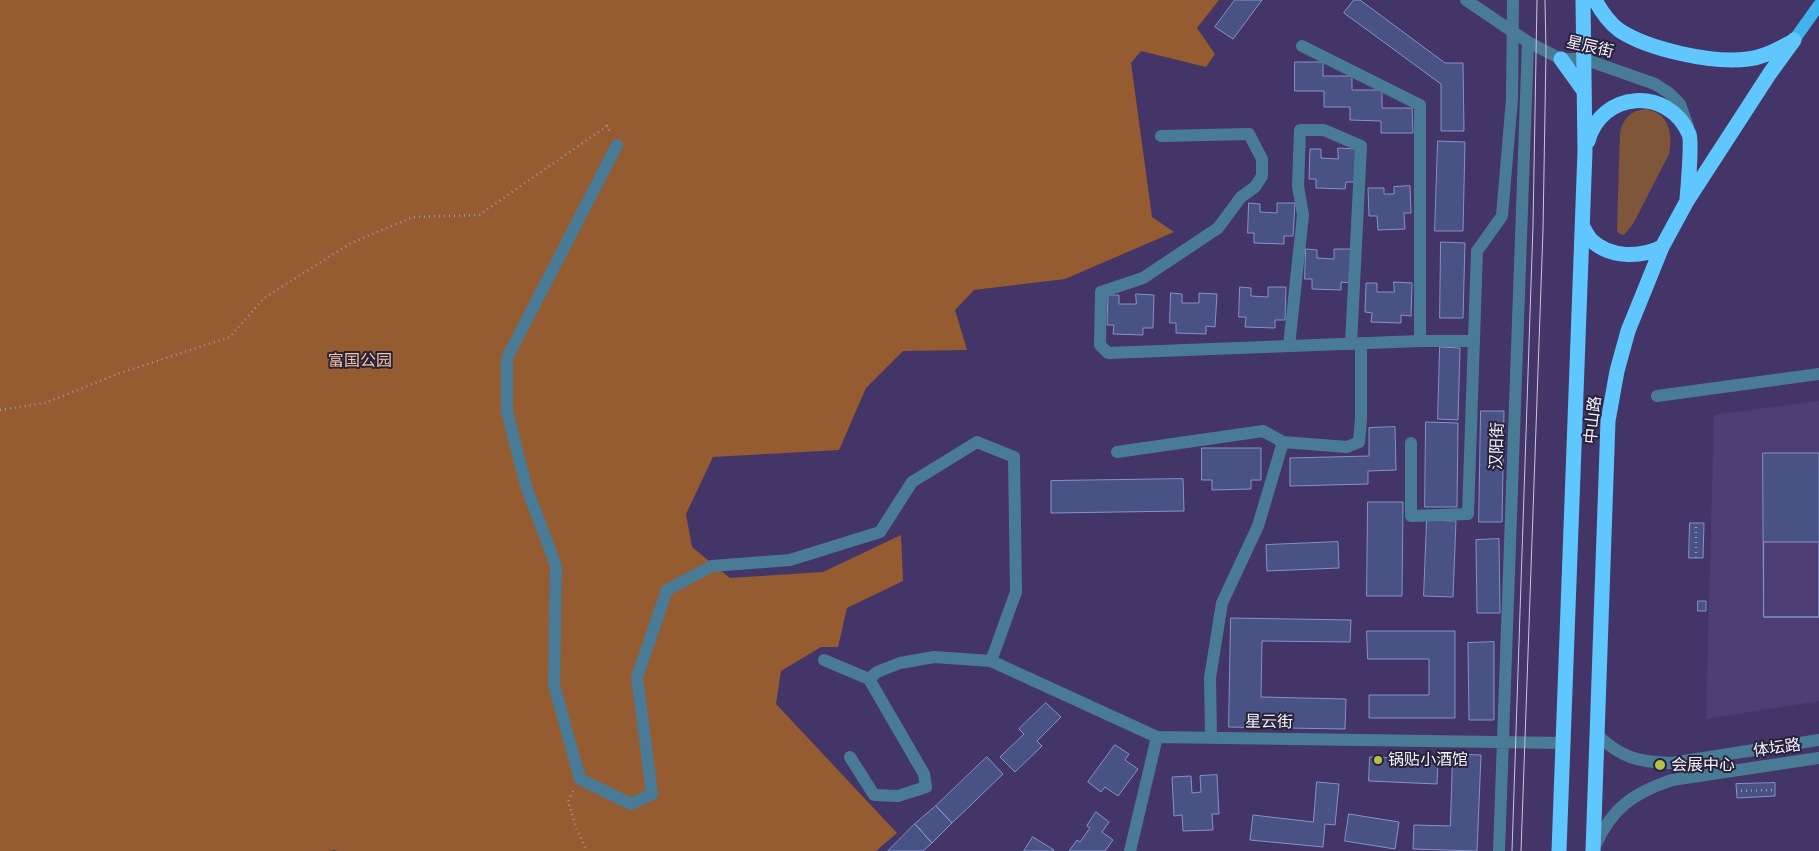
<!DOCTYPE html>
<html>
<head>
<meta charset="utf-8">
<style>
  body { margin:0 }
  canvas { display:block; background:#433567 }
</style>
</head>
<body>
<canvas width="1819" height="851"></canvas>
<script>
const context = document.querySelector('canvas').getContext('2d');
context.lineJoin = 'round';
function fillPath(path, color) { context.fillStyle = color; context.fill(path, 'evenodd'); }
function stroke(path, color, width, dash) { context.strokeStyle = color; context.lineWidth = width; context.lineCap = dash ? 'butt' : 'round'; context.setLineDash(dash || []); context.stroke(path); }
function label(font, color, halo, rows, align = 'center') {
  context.font = font + ' "Public Sans","Noto Sans SC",sans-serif'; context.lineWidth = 4; context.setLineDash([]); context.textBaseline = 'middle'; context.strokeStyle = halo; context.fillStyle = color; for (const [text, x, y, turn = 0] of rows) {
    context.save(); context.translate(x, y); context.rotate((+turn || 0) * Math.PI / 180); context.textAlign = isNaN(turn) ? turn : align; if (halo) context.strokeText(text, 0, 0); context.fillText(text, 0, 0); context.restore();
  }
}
fillPath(new Path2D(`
  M1819,401V701L1706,719L1714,415Z`), '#4d3e76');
fillPath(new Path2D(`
  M1645,109C1669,112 1673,134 1669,154L1633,224L1624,235L1620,234L1617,231L1620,132C1624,117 1631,111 1645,109Z`), '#80563a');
fillPath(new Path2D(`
  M0,0H1219L1197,28L1215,54L1206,67L1141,51L1131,63L1152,217L1174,232L1065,279L974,290L955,310L967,350L903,351L866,388L839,450L713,457L686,514L692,547L730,578L823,572L901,535L903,581L847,608L838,647H821L781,671L776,704L897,833L876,851H337L334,850L329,851H0Z`), '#955b31');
const building = new Path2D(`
  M1235,0H1262L1233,39L1215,27Z
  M1354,0H1360L1445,63H1463L1464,131H1441V84L1344,13Z
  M1295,62H1323V76H1352V90H1382V108H1412L1413,133H1381V121L1350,120V107H1324V91H1295Z
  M1438,141L1465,142L1463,231H1435Z
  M1338,148L1356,149L1355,182H1346L1345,189L1316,188V179H1309L1310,149H1321V158L1338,159Z
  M1410,186L1411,213H1404L1405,229L1378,230L1377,216H1369L1368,188H1384V194H1394V187Z
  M1249,203L1260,204V212L1277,213V203H1295L1293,236H1284V244L1254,243V233H1248Z
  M1441,242L1465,243L1463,318H1440Z
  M1306,249L1317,250V258L1334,259V249H1352L1351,283L1341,282V290L1312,289V279H1305Z
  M1394,282L1412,283L1411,316L1401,315V323L1371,322L1372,313L1365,312L1366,283H1377V292H1394Z
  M1240,287L1251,288V296L1268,297V287H1286L1285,320H1275V328L1245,327L1246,317H1239Z
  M1171,293L1182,294V303H1199V293L1217,294L1215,327L1206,326V334L1176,333V323H1170Z
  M1136,294L1154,295L1153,328H1143V335L1113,334L1114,325H1107L1108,295H1119V304H1136Z
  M1440,347L1460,348L1458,420L1438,419Z
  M1481,411H1504L1502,522H1479Z
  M1426,422L1458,423L1457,507H1425Z
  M1395,427L1396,470L1368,471V484L1290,486V458L1369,456V428Z
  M1202,448H1261V480H1251V489L1212,490V480H1202Z
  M1763,453H1819V617H1764Z
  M1183,479L1184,511L1051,513V481Z
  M1368,502H1403L1402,596H1367Z
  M1427,520L1456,521L1453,597L1424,596Z
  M1690,523H1704L1703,558H1689Z
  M1499,539L1500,613H1477L1476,540Z
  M1338,542L1339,568L1267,571L1266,545Z
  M1764,542H1819V617H1764Z
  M1698,601H1706V611H1698Z
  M1231,618L1351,620L1350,642L1262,641L1261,697L1346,699L1345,729L1229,727Z
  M1367,631H1455V718H1369V695H1429V659H1368Z
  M1494,642V720H1469L1468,643Z
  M1046,703L1061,717L1037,741L1042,746L1015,772L1000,757L1024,734L1019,729Z
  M1115,745L1129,754L1125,760L1138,769L1118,796L1105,787L1101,792L1088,782Z
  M1453,754L1481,755L1477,851L1413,849L1414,825L1450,826Z
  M987,757L1003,774L952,823L936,806Z
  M1370,757L1438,760L1437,784L1369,781Z
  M1217,775L1219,814H1212L1213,830L1183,831L1182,815L1174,816L1172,777L1191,776L1192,793L1201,792L1200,776Z
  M1317,782L1339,784L1335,825L1325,824L1323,847L1250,840L1253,815L1313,822Z
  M1775,783V796L1737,798L1736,784Z
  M936,806L952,823L932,843L915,824Z
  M1096,812L1109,822L1102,832L1113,840L1105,851H1069L1077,840L1080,842L1090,828L1087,826Z
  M1349,814L1399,822L1395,849L1345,841Z
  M915,824L932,843L923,851H888Z
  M1033,837L1054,850L1053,851H1024Z`);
fillPath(building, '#495285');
stroke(building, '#8591c9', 1);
stroke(new Path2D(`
  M0,410L45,403L120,373L230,337L264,298L351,243L413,217L479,215L607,126L611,134
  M1696,558V523
  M573,791L568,801L577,830L587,851
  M1736,791L1775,790`), '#9f97b6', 2.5, [1, 4]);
stroke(new Path2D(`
  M1466,0L1528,42L1561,59H1584L1655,84L1669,93L1680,104L1688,127
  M1302,46L1420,105V341
  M1161,136L1249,134L1262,159V176L1255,187L1241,197L1218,228L1143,278L1101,292L1100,345L1108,353L1420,341H1473
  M617,145L507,358V411L526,486L556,566L554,685L580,779L631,804L652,794L637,677L667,590L712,566L790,560L880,532L912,482L977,442L1014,457L1016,592L991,661
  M1289,346L1303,215L1298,186L1300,130H1324L1361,146L1351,344
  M1657,396L1819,374
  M1411,443V516L1468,514L1477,251L1502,216L1512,99L1513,0
  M1117,452L1263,431L1283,442L1347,447L1359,442L1361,419V343
  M824,660L869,679L877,672L900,663L934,657L991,661L1157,737L1563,743
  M1597,735C1622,758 1638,762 1671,763L1819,740
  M1211,738L1210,678L1222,603L1258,526L1283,442
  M850,757L874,795L898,796L926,787L924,774L869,679
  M1595,846C1612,808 1633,793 1672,780L1819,758
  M1130,851L1157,737
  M1499,851L1528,42`), '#497b97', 12);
stroke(new Path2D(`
  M1794,40L1819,5`), '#3eb3ed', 12);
stroke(new Path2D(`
  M1595,0C1601,11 1608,22 1619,30C1647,49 1713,64 1748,59C1764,57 1776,50 1790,43
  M1561,59L1584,91
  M1588,141C1601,91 1668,86 1689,134C1692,141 1688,188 1687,199
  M1583,227C1585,231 1588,236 1591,240C1610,258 1640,258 1662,247
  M1559,851L1585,151L1583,0
  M1593,851L1608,421L1617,371L1628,331L1662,247L1687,201L1770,73L1794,40`), '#5fc7fe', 15);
stroke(new Path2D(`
  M1512,851L1533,225L1537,0
  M1521,851L1543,230L1546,51L1545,0`), '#cbc5db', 1);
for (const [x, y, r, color] of [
  [1378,760,5,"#b6c149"],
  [1660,765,6,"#b6c149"]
]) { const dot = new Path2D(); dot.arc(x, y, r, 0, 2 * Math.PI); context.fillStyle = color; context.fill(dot); stroke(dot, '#282239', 2); }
label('16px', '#f5f2ff', '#282239', [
  ["星辰街",1590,47,13],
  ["中山路",1593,420,-84],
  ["汉阳街",1497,446,-88],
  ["星云街",1269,722,1],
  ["体坛路",1777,748,-8]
]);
label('16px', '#fac5a3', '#282239', [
  ["富国公园",360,361]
]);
label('16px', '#f5f2ff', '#282239', [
  ["锅贴小酒馆",1388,760],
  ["会展中心",1671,765]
], 'left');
</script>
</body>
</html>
